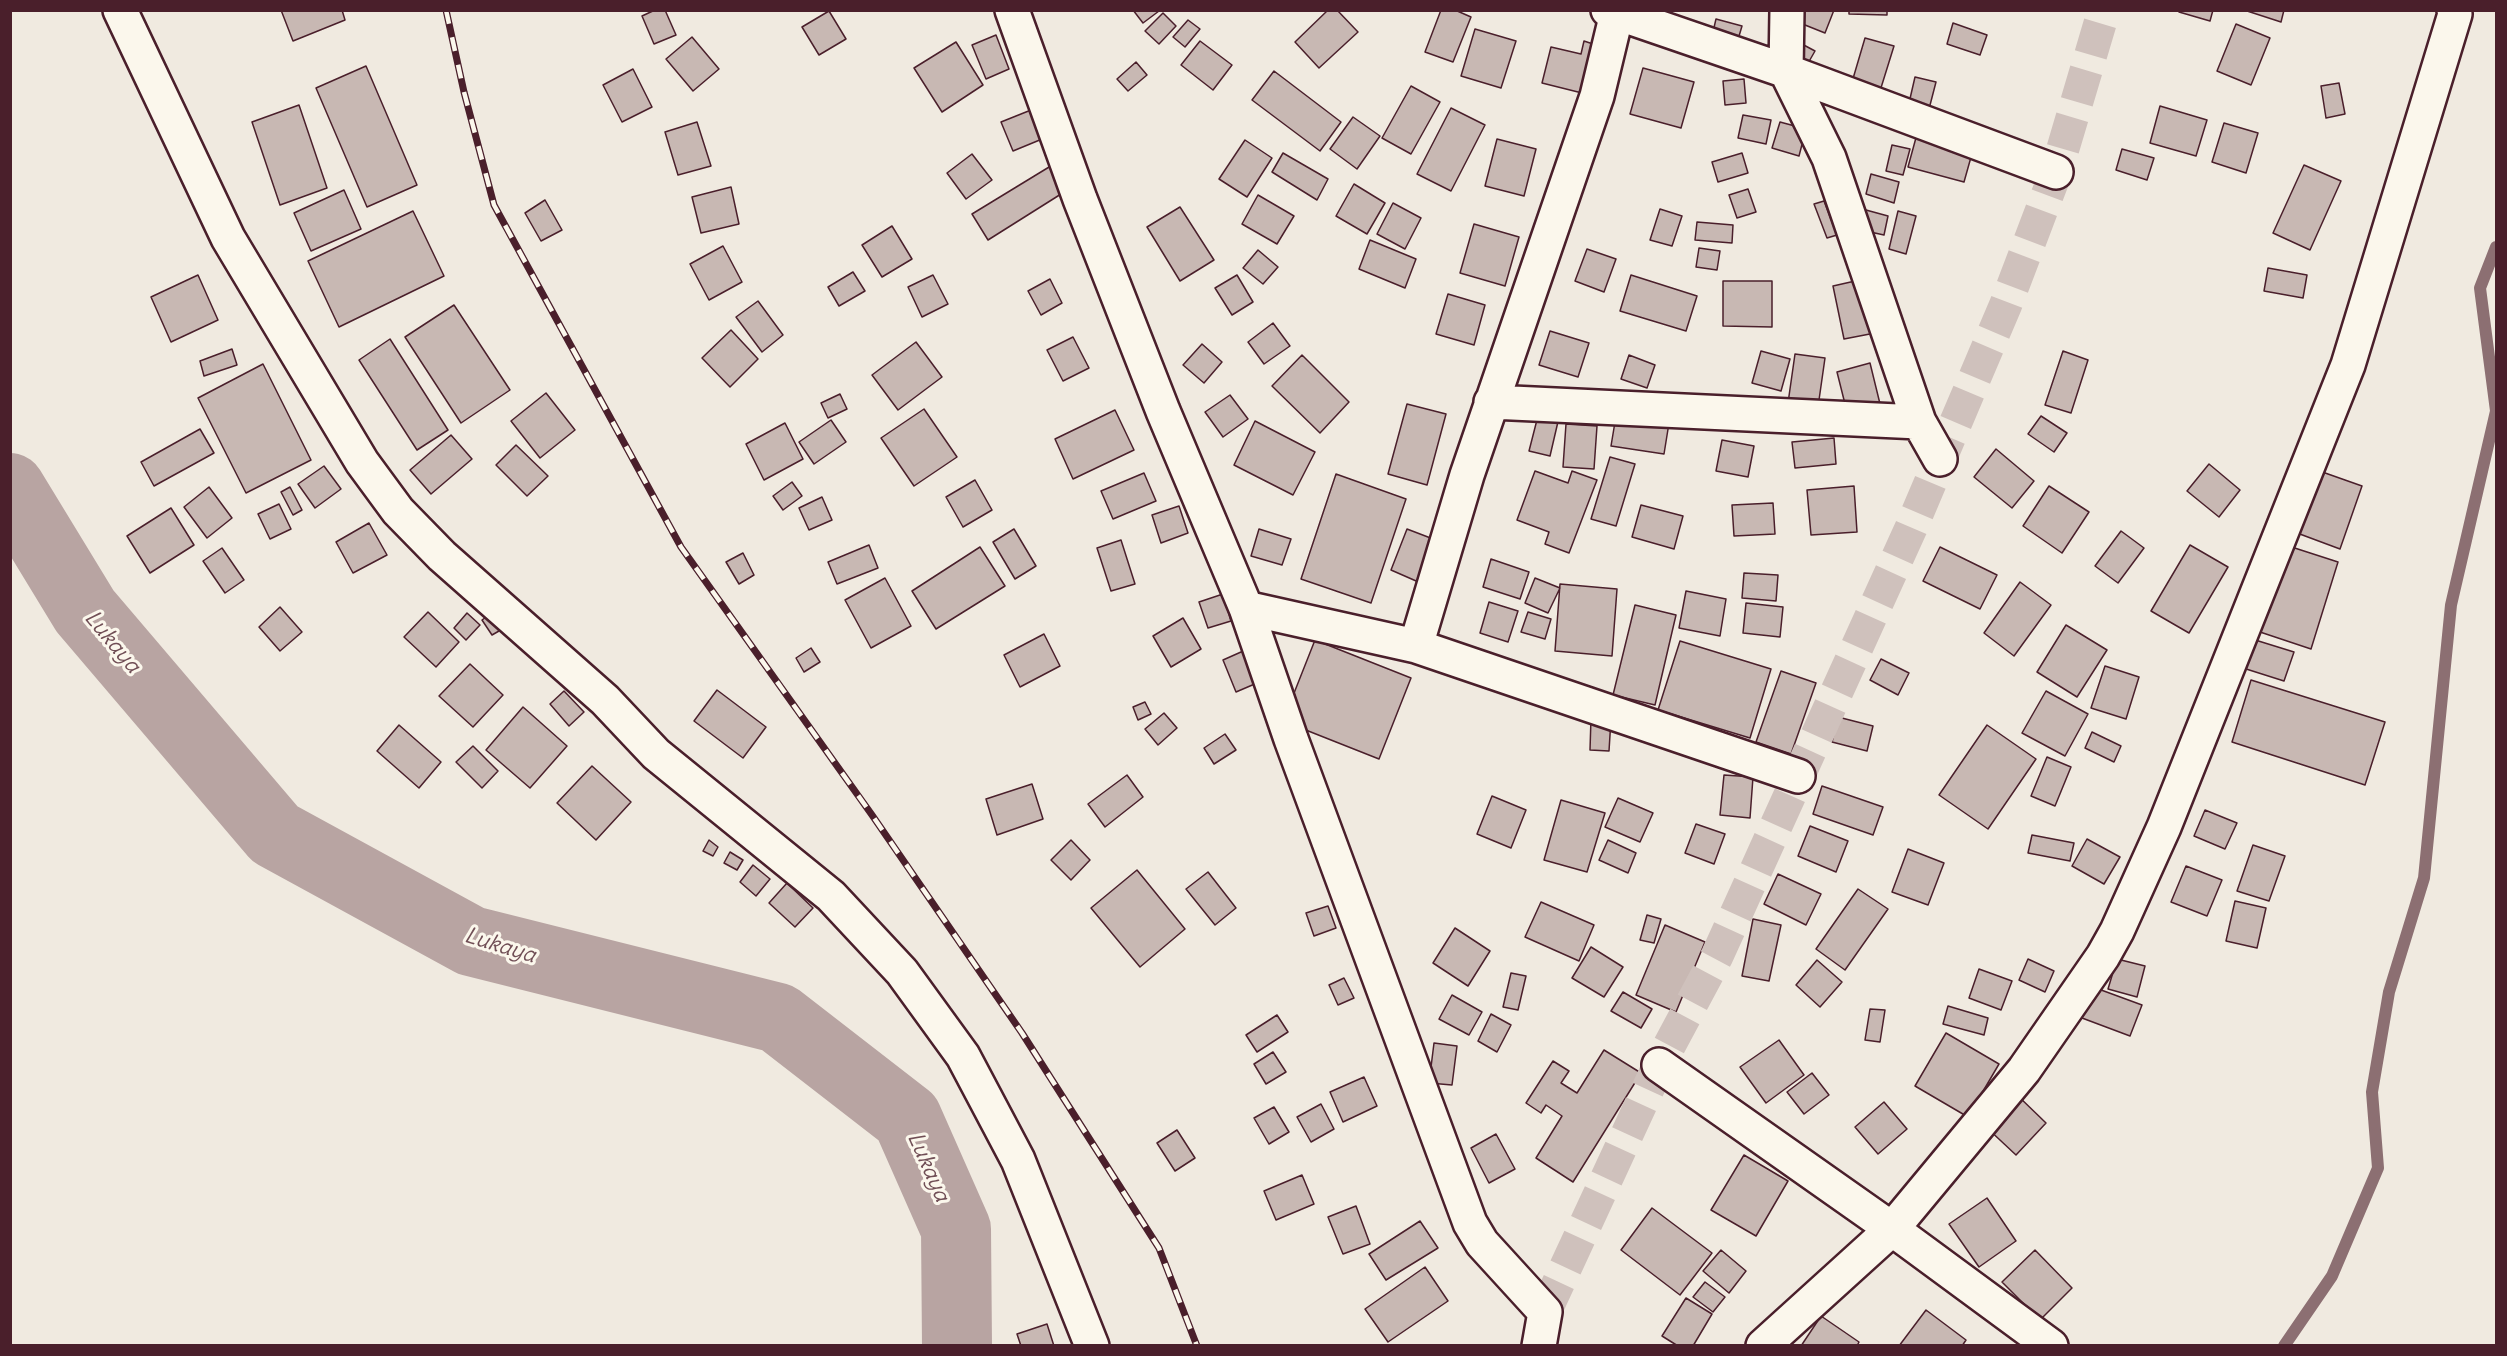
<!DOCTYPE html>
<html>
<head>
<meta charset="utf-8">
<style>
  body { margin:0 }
  #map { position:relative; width:2507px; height:1356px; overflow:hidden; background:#f0eae0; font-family:Delius,sans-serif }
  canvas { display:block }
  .frame { position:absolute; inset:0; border:12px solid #4a1f2b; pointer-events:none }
</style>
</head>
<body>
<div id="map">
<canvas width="2507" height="1356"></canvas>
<div class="frame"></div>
</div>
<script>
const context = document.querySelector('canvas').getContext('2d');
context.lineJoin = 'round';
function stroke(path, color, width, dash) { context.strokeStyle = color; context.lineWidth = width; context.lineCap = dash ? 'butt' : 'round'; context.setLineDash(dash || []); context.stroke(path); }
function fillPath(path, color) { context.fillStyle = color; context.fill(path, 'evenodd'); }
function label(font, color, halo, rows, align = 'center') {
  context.font = font + ' Delius,sans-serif'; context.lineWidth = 6; context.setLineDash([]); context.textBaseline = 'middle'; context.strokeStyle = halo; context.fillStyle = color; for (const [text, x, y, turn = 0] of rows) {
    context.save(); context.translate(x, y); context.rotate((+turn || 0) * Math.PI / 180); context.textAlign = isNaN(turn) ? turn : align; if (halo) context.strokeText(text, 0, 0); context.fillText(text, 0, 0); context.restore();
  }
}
stroke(new Path2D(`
  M2284,1346L2332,1276L2378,1168L2372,1092L2389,992L2424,878L2451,605L2496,411L2480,288L2496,247`), '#8c6f72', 12);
stroke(new Path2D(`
  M10,488L85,611L275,834L471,941L778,1018L907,1118L956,1229L957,1346`), '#b8a4a2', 70);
const building = new Path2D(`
  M281,10H342L345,20L293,41Z
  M655,10H665L676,35L654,44L642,16Z
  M1133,10H1158L1159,11L1143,23Z
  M1328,10H1337L1358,32L1319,68L1295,42Z
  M1441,10H1455L1471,17L1453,62L1425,52Z
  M1805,10H1834L1825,33L1800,23Z
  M1849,10H1887V15L1849,14Z
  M2179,10H2213L2210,21L2179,12Z
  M2244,10H2284L2281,22Z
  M829,11L846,39L819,55L802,27Z
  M1163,13L1176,26L1159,44L1145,31Z
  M1716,19L1742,26L1737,43L1712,36Z
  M1188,20L1200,29L1185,47L1173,37Z
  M1953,23L1987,35L1980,55L1947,44Z
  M2236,24L2270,38L2251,85L2217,71Z
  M1475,29L1516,41L1501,88L1461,76Z
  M996,35L1009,69L986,79L972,45Z
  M692,37L719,69L693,91L666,59Z
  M1865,38L1894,46L1880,91L1852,82Z
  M1200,41L1232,65L1213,90L1181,65Z
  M1584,41L1602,47L1590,95L1542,83L1551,47L1581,54Z
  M956,42L983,85L942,112L914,68Z
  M1800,43L1815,51L1807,65L1793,57Z
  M1136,62L1147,75L1128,91L1117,79Z
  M366,66L417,185L367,207L316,88Z
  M1643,68L1694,82L1681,128L1630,114Z
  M633,69L652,107L622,122L603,85Z
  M1274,71L1341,122L1320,151L1252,100Z
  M1915,77L1936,82L1929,109L1909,103Z
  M1744,79L1746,103L1725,105L1723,81Z
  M2339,83L2345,114L2326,118L2321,86Z
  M1411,86L1440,102L1411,154L1382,138Z
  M299,105L327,188L280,205L252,122Z
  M2160,106L2207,120L2196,156L2150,143Z
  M1036,108L1047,137L1013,151L1001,122Z
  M1451,108L1485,125L1451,191L1417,174Z
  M1743,115L1771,120L1766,144L1738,138Z
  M1353,117L1380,136L1357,169L1330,149Z
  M697,122L711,166L678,175L665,132Z
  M1780,122L1806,129L1799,156L1772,148Z
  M2224,123L2258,133L2246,173L2212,162Z
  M1917,134L1973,150L1964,182L1908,167Z
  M1497,139L1536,149L1524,196L1485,186Z
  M1245,140L1272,158L1247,197L1219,179Z
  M1892,145L1910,149L1903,175L1886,171Z
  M2122,149L2154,158L2147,180L2116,170Z
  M1283,153L1328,179L1317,200L1272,172Z
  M1742,153L1748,173L1718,182L1712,162Z
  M972,154L992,180L966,199L947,173Z
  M1054,164L1069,189L988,240L972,214Z
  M2304,165L2341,181L2310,250L2273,233Z
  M1871,174L1899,182L1894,203L1866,194Z
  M1354,184L1385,203L1367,234L1336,216Z
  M731,187L739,224L701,233L692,197Z
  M1748,189L1756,212L1737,218L1729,195Z
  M344,190L361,229L311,251L294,213Z
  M1258,195L1294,216L1277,244L1242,224Z
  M545,200L562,230L541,241L525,213Z
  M1824,201L1837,235L1827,238L1814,204Z
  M1393,203L1421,218L1405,249L1377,234Z
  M1180,207L1214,260L1180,281L1147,227Z
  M1660,209L1682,216L1672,246L1650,240Z
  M1866,210L1888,216L1884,235L1861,230Z
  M413,211L444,276L339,327L308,261Z
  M1898,211L1916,216L1906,254L1889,249Z
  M1697,222L1733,225L1732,243L1695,240Z
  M1474,224L1519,237L1505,286L1460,273Z
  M892,226L912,259L882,277L862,245Z
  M1370,240L1416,259L1405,288L1359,269Z
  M723,246L742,282L709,300L690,264Z
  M1699,248L1720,251L1717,270L1696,267Z
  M1587,249L1616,259L1604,292L1575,281Z
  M1258,250L1278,267L1263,284L1243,268Z
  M2268,268L2307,275L2303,298L2264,291Z
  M853,272L865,291L839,306L828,287Z
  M198,275L218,320L171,342L151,297Z
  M933,275L948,304L922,317L908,287Z
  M1237,275L1253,302L1232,315L1215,288Z
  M1631,275L1697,296L1686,331L1620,311Z
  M1050,279L1062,303L1041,315L1028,291Z
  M1864,279L1875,333L1844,339L1833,286Z
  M1723,281H1772V327L1723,326Z
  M1448,294L1485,305L1474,345L1436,334Z
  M758,301L783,335L762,352L736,317Z
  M454,305L510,390L461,423L405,337Z
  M1273,323L1290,346L1264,364L1248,342Z
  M731,330L758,359L730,387L702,358Z
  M1550,331L1589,343L1578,377L1539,365Z
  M1073,337L1089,368L1063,381L1047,350Z
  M390,339L448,430L417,450L359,360Z
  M916,342L942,377L898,410L872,375Z
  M1202,344L1222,362L1204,383L1183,365Z
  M232,349L237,365L204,376L200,361Z
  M1761,351L1790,359L1781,391L1752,383Z
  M2063,351L2088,360L2071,413L2045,405Z
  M1795,354L1825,358L1818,407L1788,403Z
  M1302,355L1349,402L1320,433L1272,386Z
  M1629,355L1655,365L1647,388L1621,379Z
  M1870,363L1882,412L1849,420L1837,372Z
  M263,364L311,460L246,493L198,398Z
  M546,393L575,430L540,458L511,421Z
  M840,394L847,409L828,418L821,403Z
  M1230,395L1248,419L1223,437L1205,412Z
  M1407,404L1446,414L1427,485L1388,474Z
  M1540,408L1560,413L1550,456L1529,451Z
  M924,409L957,457L914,486L881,438Z
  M1115,410L1134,450L1073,479L1055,439Z
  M1616,416L1669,423L1664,454L1611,446Z
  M2041,416L2067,433L2054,452L2028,434Z
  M831,420L846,442L814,464L799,442Z
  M1255,421L1315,452L1293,495L1234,465Z
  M785,423L803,459L764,480L746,444Z
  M1566,424L1597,426L1594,469L1563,467Z
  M200,429L214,453L154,486L141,462Z
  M451,435L472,459L431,494L410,470Z
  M1834,438L1836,464L1795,468L1792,442Z
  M1722,440L1754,446L1748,477L1716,471Z
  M516,445L548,476L527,496L496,465Z
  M1996,449L2034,481L2012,508L1974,477Z
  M1610,457L1635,464L1616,526L1591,519Z
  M2209,464L2240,490L2219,517L2187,491Z
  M324,466L341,489L315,508L298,484Z
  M2311,468L2362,486L2340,549L2289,530Z
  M1535,471L1568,483L1572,471L1597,480L1569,553L1545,544L1549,532L1517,520Z
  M1144,473L1156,501L1113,519L1101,491Z
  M1336,474L1406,499L1371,603L1301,579Z
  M975,480L992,510L963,527L946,497Z
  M792,482L802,496L783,510L773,496Z
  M1854,486L1857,532L1811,535L1807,490Z
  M2049,486L2089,512L2062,553L2023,526Z
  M209,487L232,518L207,538L184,507Z
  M290,487L302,510L293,515L281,492Z
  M822,497L832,520L809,530L799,508Z
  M1773,503L1775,534L1734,536L1732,505Z
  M279,504L291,529L270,539L258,514Z
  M1641,505L1683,516L1674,549L1632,537Z
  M1179,506L1188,533L1161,543L1152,515Z
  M171,508L194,545L150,573L127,536Z
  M369,523L387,555L353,573L336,542Z
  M1014,529L1036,566L1015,579L993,542Z
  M1259,529L1291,539L1282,565L1251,556Z
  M1407,529L1441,542L1423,584L1391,570Z
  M2121,531L2144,548L2118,583L2095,566Z
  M1121,540L1135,584L1111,591L1097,548Z
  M2273,541L2338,562L2311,649L2245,627Z
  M869,545L878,568L837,584L828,562Z
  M2190,545L2228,567L2189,633L2151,611Z
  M980,547L1005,586L936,629L912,591Z
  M1940,547L1997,575L1980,609L1923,581Z
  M222,548L244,580L225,593L203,561Z
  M743,553L754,575L739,584L726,562Z
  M1491,559L1529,572L1520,599L1483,587Z
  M1744,573L1778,575L1776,601L1742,598Z
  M885,578L911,626L871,648L845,600Z
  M1535,578L1560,588L1548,613L1525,603Z
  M2020,582L2051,605L2014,656L1984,633Z
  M1560,584L1617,589L1612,656L1555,651Z
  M1686,591L1726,599L1720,636L1679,628Z
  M1223,594L1231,621L1208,628L1199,602Z
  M1489,602L1518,611L1508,642L1480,633Z
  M1746,603L1783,607L1780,637L1743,633Z
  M1635,605L1676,615L1655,705L1613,695Z
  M280,607L302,632L280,651L259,627Z
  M428,612L459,642L436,667L404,637Z
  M1528,612L1551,619L1545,639L1521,632Z
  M467,613L480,625L466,640L454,628Z
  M489,615L499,631L492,635L482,620Z
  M1183,618L1201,649L1171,667L1153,636Z
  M2066,625L2107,650L2077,697L2037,672Z
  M1044,634L1060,666L1020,687L1004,655Z
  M2252,639L2294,652L2284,681L2243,668Z
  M1315,640L1411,678L1379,759L1283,721Z
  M1680,641L1771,669L1750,738L1658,710Z
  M811,648L820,662L804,672L796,658Z
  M1250,648L1264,680L1236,692L1223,660Z
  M1881,659L1909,673L1898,695L1870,680Z
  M470,664L503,695L473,727L439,696Z
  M2105,666L2139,677L2126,719L2091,708Z
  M1781,671L1816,683L1791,754L1756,742Z
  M2251,680L2385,722L2365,785L2232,742Z
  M717,690L766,727L743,758L694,721Z
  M564,691L584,712L569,726L550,704Z
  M2046,691L2088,714L2065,756L2022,733Z
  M1145,702L1151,714L1138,720L1133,707Z
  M523,707L567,746L530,788L486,750Z
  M1164,713L1177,728L1158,745L1145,729Z
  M1838,717L1873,726L1867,751L1832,742Z
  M1591,718L1611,719L1609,751L1590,750Z
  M399,725L441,762L419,788L377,751Z
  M1987,725L2036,759L1988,829L1939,795Z
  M2092,732L2121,746L2114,762L2085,748Z
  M1225,734L1236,750L1214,764L1204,748Z
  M473,746L498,771L482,788L456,762Z
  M2047,757L2071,767L2055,806L2031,796Z
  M592,766L631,802L596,840L557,803Z
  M1127,775L1143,797L1105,827L1088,804Z
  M1724,775L1753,777L1750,818L1720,815Z
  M1032,784L1043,819L997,835L986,799Z
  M1822,786L1883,807L1873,835L1813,814Z
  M1492,796L1526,810L1511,848L1477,834Z
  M1618,798L1653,813L1640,842L1605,827Z
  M1561,800L1605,813L1587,872L1544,860Z
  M2205,810L2237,823L2225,849L2194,836Z
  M1696,824L1725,834L1714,864L1685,853Z
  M1810,826L1848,841L1836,872L1798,856Z
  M2032,835L2074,843L2070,861L2028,853Z
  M2087,839L2120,857L2104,884L2072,866Z
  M709,840L718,847L713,856L703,851Z
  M1071,840L1090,860L1071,880L1051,860Z
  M1608,840L1636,853L1628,873L1599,860Z
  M2253,845L2285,856L2269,901L2237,891Z
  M1908,849L1944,863L1928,905L1892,892Z
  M730,852L743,860L737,870L724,863Z
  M753,865L770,879L756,896L740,882Z
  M2186,866L2222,880L2207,916L2171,902Z
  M1137,870L1185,929L1140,967L1091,908Z
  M1208,872L1236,908L1215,925L1186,889Z
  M1778,874L1821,894L1806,925L1764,904Z
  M787,883L813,908L795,927L769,903Z
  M1858,889L1888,909L1845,970L1816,949Z
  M2235,901L2266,908L2257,948L2226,941Z
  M1541,902L1594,925L1579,961L1525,937Z
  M1328,906L1336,928L1314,936L1306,913Z
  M1647,915L1661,919L1654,943L1640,940Z
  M1753,919L1781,925L1769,981L1742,976Z
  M1665,925L1705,942L1676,1012L1636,995Z
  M1455,928L1490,951L1468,986L1433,963Z
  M1591,947L1623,967L1604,997L1572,978Z
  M2028,959L2054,971L2045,992L2019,980Z
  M2117,959L2145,966L2137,997L2108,989Z
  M1817,960L1842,982L1820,1007L1796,985Z
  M1979,969L2012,981L2001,1010L1969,998Z
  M1511,973L1526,976L1518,1010L1503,1007Z
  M1344,978L1354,998L1338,1005L1329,985Z
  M2093,987L2142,1005L2130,1036L2082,1018Z
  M1623,992L1652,1009L1641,1028L1611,1011Z
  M1452,995L1482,1012L1469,1035L1439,1019Z
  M1948,1006L1988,1018L1984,1035L1943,1024Z
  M1870,1009L1885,1010L1880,1042L1865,1040Z
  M1491,1014L1511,1025L1497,1052L1478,1041Z
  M1277,1015L1288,1032L1257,1052L1246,1035Z
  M1946,1033L1999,1064L1968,1117L1915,1086Z
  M1779,1040L1804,1075L1766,1103L1740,1067Z
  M1434,1043L1457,1046L1452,1085L1429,1083Z
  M1604,1050L1641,1073L1573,1182L1536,1158L1562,1116L1546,1105L1541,1113L1526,1103L1553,1061L1569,1071L1561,1083L1577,1093Z
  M1273,1052L1286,1072L1266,1084L1254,1064Z
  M1812,1073L1829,1095L1804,1114L1787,1092Z
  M1364,1077L1377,1106L1343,1122L1330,1092Z
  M2015,1093L2046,1123L2016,1155L1985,1126Z
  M1884,1102L1907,1129L1878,1154L1855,1127Z
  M1321,1104L1334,1129L1311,1142L1297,1117Z
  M1274,1107L1289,1132L1269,1144L1254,1118Z
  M1177,1130L1195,1158L1175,1171L1157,1143Z
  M1496,1134L1515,1169L1489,1183L1471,1148Z
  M1744,1155L1788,1181L1756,1236L1711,1210Z
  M1302,1175L1314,1204L1276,1220L1264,1191Z
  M1987,1198L2016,1241L1979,1267L1949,1224Z
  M1356,1206L1370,1244L1343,1254L1328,1217Z
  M1652,1208L1712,1253L1680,1295L1621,1250Z
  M1420,1221L1438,1248L1386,1280L1369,1254Z
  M1721,1250L1746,1271L1729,1293L1703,1271Z
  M2035,1250L2072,1288L2040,1320L2002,1282Z
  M1425,1267L1448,1301L1388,1342L1365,1309Z
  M1705,1282L1725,1297L1713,1312L1693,1297Z
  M1686,1298L1712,1314L1693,1346H1678L1662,1336Z
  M1926,1310L1966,1340L1962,1346H1899Z
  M1821,1316L1859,1342L1857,1346H1801Z
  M1047,1324L1054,1346H1021L1017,1334Z`);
fillPath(building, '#c8b8b3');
stroke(building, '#4a1f2b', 1.5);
stroke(new Path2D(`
  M1545,1312L1659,1065L1717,956L1911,528L2006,304L2056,172L2104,10`), '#cfc1bc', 33, [33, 16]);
const minor = new Path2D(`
  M120,10L228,238L362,462L398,511L442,556L605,700L656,754L831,896L902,972L963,1056L1018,1160L1092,1346
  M1012,10L1080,199L1163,411L1246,608L1291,739L1470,1223L1482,1243L1545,1312L1539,1346
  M1608,10L1786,71L2056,172
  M1787,10L1786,71L1829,158L1919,422L1940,459
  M1491,402L1919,422
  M1246,608L1416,646L1798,776
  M1416,646L1467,475L1597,96L1617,13
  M1659,1065L1892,1229L2051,1346
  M1763,1346L1892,1229L2024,1070L2103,956L2117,931L2164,827L2348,365L2455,14L2454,10`);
stroke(minor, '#4a1f2b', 38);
stroke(minor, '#fbf7ec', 33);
const rail = new Path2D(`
  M446,10L464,92L494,205L681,547L872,815L1022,1033L1159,1248L1197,1346`);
stroke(rail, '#4a1f2b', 7);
stroke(rail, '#fbf7ec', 4.5, [14]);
label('italic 22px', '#704e55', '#fbf7ec', [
  ["Lukaya",112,642,50],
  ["Lukaya",500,946,17],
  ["Lukaya",928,1167,66]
]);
</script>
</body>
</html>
